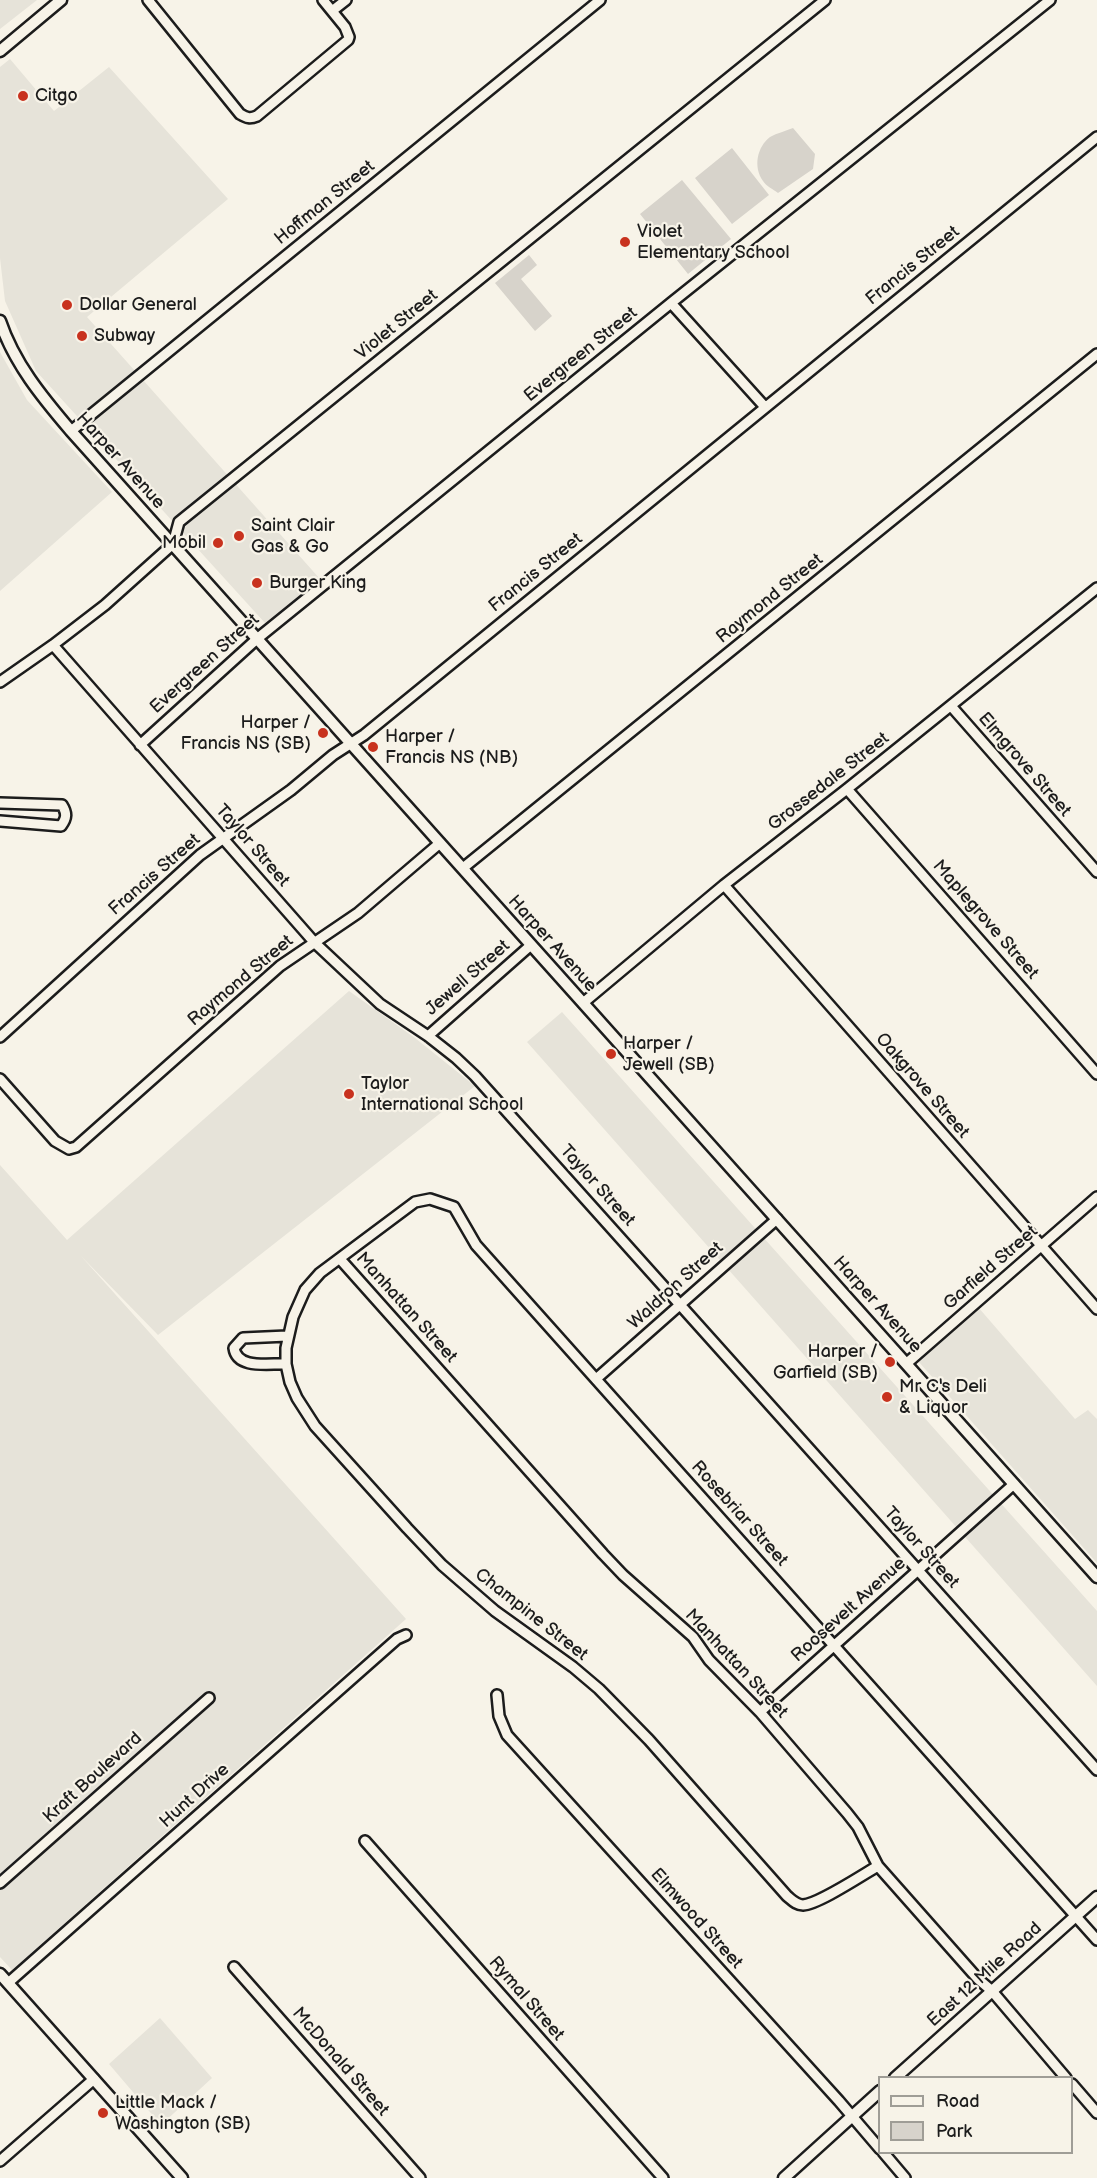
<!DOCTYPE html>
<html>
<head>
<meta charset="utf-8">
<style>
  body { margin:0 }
  #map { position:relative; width:1097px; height:2178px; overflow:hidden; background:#f7f3e8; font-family:"Balsamiq Sans",sans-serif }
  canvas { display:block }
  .legend { position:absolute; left:878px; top:2076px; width:195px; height:78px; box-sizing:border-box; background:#f7f3e8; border:2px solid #9f9d96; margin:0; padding:8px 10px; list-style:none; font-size:18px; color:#1c1c1c }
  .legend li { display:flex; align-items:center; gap:12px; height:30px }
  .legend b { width:30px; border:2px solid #9f9d96 }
</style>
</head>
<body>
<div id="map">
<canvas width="1097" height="2178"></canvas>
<ul class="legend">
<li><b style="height:8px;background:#f7f3e8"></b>Road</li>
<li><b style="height:16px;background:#d7d3cb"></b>Park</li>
</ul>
</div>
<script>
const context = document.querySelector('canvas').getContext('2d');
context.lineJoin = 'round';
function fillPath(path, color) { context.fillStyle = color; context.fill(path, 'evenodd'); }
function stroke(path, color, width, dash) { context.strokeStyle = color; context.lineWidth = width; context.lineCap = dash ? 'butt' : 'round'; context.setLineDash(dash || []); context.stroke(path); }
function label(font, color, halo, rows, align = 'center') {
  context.font = font + ' "Balsamiq Sans",sans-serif'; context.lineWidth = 4.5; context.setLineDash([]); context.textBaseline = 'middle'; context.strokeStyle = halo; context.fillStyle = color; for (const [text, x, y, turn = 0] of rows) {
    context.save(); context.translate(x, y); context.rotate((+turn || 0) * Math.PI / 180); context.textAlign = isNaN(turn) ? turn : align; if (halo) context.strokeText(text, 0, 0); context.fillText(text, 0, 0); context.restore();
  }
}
fillPath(new Path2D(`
  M0,0H37L0,29Z
  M10,59L54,111L109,67L228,199L87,317L320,579L265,623L36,371L5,301L0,258V67Z
  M0,352L27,400L112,492L0,591Z
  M349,991L415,1038L475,1086L158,1335L81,1256L406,1619L12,1970L0,1957V1165L67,1240Z
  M562,1012L1097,1611V1686L527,1042Z
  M978,1307L1075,1419L1088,1410L1097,1419V1563L918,1361Z
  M160,2018L212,2078L161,2125L109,2064Z`), '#e6e3d9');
fillPath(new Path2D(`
  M793,128L815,154L813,169L778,193C773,189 766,186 763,181C753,167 757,147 770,137C777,133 786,131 793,128Z
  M732,148L769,195L732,224L695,178Z
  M682,180L731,239L688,274L640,214Z
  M529,255L537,265L521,279L552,316L535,331L495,283Z`), '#d7d3cb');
const minor = new Path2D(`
  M148,0L240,114C247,118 250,119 257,116L348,40L349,37L345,27L323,0
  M332,11L346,0
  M671,303L765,407
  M71,431L600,0
  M53,645L314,942L380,1004L428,1036L456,1058L475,1076L1097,1770
  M0,682L53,645L105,605L173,544L179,522L825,0
  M951,706L1097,872
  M140,745L258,638L671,303L1050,0
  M847,789L1097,1074
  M0,803L62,805C67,813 67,818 61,826L0,821
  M463,868L1097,354
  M724,885L1097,1309
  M583,1003L724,885L847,789L1097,588
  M428,1036L531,945
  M0,1037L200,855L291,790L333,755L364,735L1097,137
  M0,1079L55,1141L69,1149L76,1147L280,966L358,913L440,843
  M340,1259L603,1554L623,1575L693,1637L709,1660L760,1712L847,1813L858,1827L878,1866L978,1979L992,1991L1066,2078
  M907,1363L1097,1197
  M286,1364C270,1363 237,1370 234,1348L243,1338L287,1336
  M596,1379L777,1219
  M497,1695L499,1716L507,1735L839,2101L880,2149
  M760,1712L1014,1484
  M365,1841L663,2178
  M878,1866C862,1875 819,1904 803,1905C796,1905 792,1900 787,1896L649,1740L599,1689L573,1667L495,1611L442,1565L407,1528L315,1426L297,1398L290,1382L286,1364V1348L293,1317L305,1290L320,1273L415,1202L430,1199L454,1207L476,1245L1097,1940
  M0,1883L209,1698
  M234,1967L420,2178
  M8,1983L397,1639L406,1635
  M1072,2084L1097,2113
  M883,2152L905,2178
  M0,2161L94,2079`);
const major = new Path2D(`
  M0,51L61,0
  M0,321C14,363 42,397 71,431L1097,1577
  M0,1974L182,2178
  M895,2078L1097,1897
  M784,2178L880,2091`);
stroke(minor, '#1c1c1c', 14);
stroke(major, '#1c1c1c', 15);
stroke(minor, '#f7f3e8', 9);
stroke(major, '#f7f3e8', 10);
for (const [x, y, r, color] of [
  [23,96,6,"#c8321e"],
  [625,242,6,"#c8321e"],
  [67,305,6,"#c8321e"],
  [82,336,6,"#c8321e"],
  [239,536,6,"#c8321e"],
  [218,543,6,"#c8321e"],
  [257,583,6,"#c8321e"],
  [323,733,6,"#c8321e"],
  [373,747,6,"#c8321e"],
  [611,1054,6,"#c8321e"],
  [349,1094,6,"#c8321e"],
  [890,1362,6,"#c8321e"],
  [887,1397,6,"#c8321e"],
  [103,2113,6,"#c8321e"]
]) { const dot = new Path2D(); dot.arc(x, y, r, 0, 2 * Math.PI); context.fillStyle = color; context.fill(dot); stroke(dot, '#f7f3e8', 2); }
label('18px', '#1c1c1c', '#f7f3e8', [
  ["Citgo",35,96],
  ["Violet",637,232],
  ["Elementary School",637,253],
  ["Dollar General",79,305],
  ["Subway",94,336],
  ["Saint Clair",251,526],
  ["Gas & Go",251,547],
  ["Mobil",206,543,"right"],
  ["Burger King",269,583],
  ["Harper /",311,723,"right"],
  ["Francis NS (SB)",311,744,"right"],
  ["Harper /",385,737],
  ["Francis NS (NB)",385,758],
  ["Harper /",623,1044],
  ["Jewell (SB)",623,1065],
  ["Taylor",361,1084],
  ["International School",361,1105],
  ["Harper /",878,1352,"right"],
  ["Garfield (SB)",878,1373,"right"],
  ["Mr C's Deli",899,1387],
  ["& Liquor",899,1408],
  ["Little Mack /",115,2103],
  ["Washington (SB)",115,2124]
], 'left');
label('18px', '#1c1c1c', '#f7f3e8', [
  ["Hoffman Street",325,203,-39],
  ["Francis Street",913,266,-39],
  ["Violet Street",397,325,-39],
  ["Evergreen Street",581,355,-39],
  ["Harper Avenue",120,461,48],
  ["Francis Street",536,573,-39],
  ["Raymond Street",770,599,-39],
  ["Evergreen Street",205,664,-42],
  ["Elmgrove Street",1024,765,49],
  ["Grossedale Street",829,782,-38],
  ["Taylor Street",252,846,49],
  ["Francis Street",155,875,-41],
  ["Maplegrove Street",985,920,49],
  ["Harper Avenue",552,944,48],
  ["Jewell Street",468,978,-41],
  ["Raymond Street",241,981,-40],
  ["Oakgrove Street",922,1086,49],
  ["Taylor Street",597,1186,48],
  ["Garfield Street",991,1268,-41],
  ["Waldron Street",676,1286,-42],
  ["Harper Avenue",877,1305,48],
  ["Manhattan Street",406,1308,48],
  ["Rosebriar Street",739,1514,48],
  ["Taylor Street",921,1548,48],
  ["Roosevelt Avenue",849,1610,-42],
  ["Champine Street",531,1615,38],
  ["Manhattan Street",736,1664,47],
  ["Kraft Boulevard",93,1778,-42],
  ["Hunt Drive",195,1796,-42],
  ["Elmwood Street",696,1919,48],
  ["East 12 Mile Road",985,1975,-42],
  ["Rymal Street",526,1999,49],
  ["McDonald Street",340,2062,49]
]);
</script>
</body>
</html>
